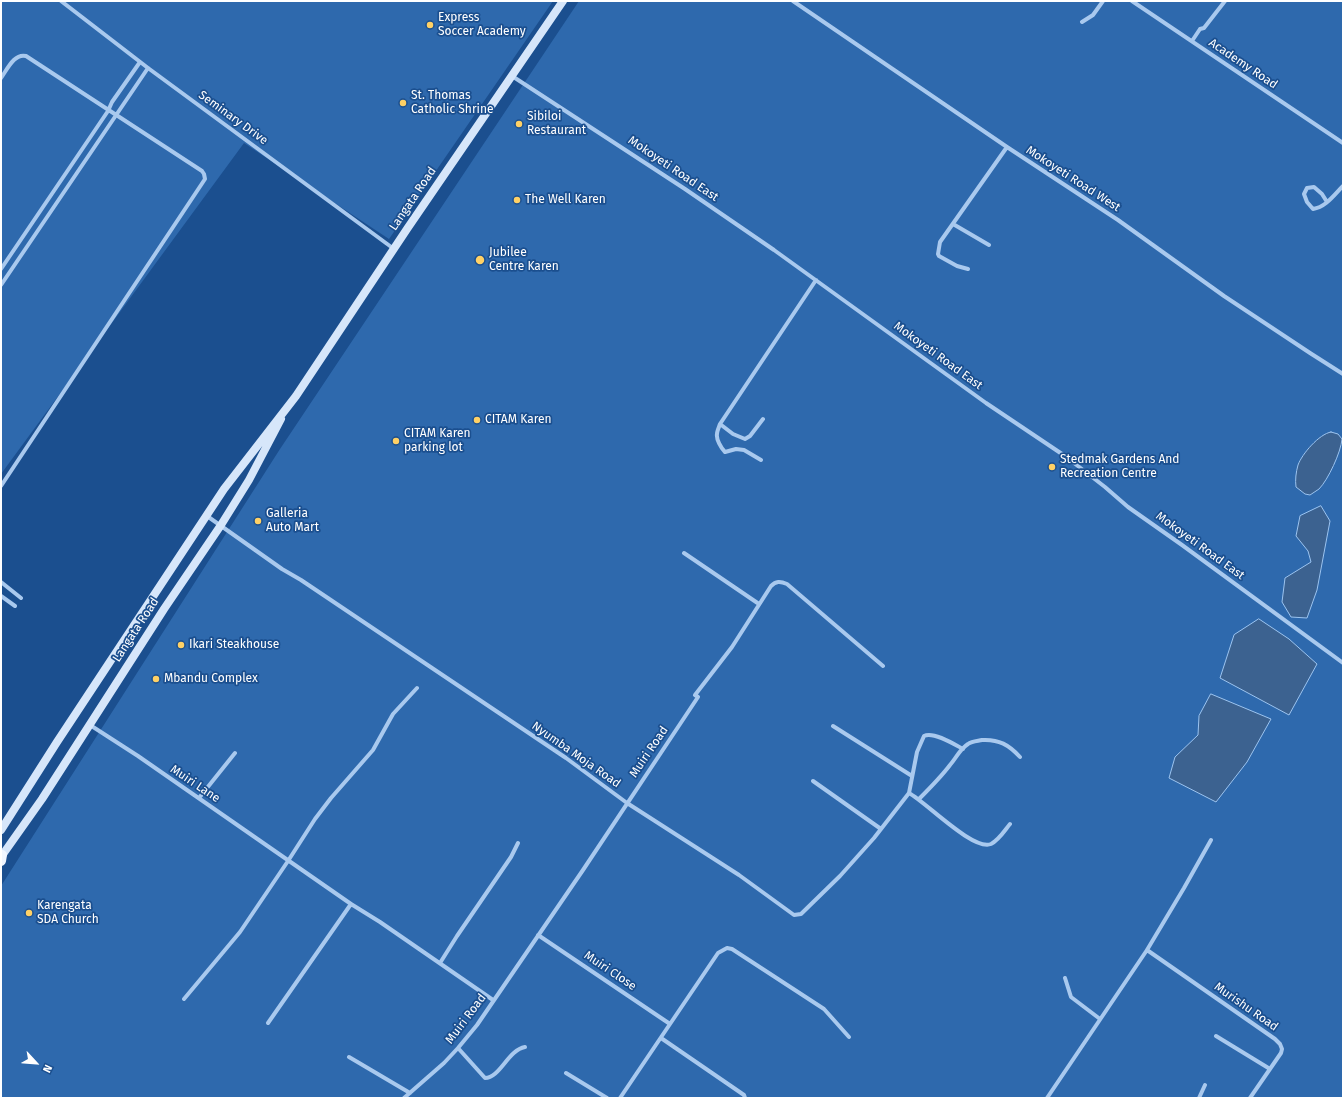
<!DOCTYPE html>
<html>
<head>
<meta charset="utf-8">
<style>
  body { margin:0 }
  #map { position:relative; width:1344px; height:1099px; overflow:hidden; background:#1b4f8f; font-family:"Fira Sans",sans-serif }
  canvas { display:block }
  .frame { position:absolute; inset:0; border:2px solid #fff; pointer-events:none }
  .north { position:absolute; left:16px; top:1043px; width:40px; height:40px; -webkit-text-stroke:3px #1b4f8f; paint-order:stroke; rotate:116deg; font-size:11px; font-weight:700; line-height:16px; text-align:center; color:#fff }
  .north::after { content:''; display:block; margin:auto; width:14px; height:18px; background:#fff; clip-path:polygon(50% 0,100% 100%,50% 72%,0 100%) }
</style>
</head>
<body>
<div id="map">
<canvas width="1344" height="1099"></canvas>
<div class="frame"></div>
<div class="north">N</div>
</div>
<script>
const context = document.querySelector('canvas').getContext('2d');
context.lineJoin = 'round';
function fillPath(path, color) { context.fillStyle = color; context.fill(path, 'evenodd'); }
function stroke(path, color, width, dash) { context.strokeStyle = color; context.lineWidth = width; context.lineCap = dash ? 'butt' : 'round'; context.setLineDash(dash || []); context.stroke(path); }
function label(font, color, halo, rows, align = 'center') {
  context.font = font + ' "Fira Sans",sans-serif'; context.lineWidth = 3.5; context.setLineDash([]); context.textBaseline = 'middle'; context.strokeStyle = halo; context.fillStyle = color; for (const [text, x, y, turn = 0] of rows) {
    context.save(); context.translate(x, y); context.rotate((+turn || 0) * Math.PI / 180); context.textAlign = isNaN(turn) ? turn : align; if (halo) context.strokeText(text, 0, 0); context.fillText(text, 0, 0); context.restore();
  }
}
fillPath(new Path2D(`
  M1,1H553L389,239L244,143L1,474Z
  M579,1H1343V1098H1V886L280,449Z`), '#2e69ad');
const water = new Path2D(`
  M1331,432L1338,434L1342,439C1341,452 1328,480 1319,489C1316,491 1313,493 1310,495L1305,494L1296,487C1295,480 1296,472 1298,465C1302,454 1319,434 1331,432Z
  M1321,506L1330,521L1317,590L1307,618L1291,617L1282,602L1285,578L1311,562L1308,551L1296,536L1300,516Z
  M1259,619L1289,639L1317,664L1289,715L1220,678L1234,635Z
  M1211,694L1271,719L1247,762L1216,802L1169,778L1175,757L1198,735L1199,716Z`);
fillPath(water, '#3c6290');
stroke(water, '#9cc4f0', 1);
stroke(new Path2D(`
  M61,1L148,68L394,249
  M793,1L1007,147L1118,220L1224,296L1310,353L1343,374
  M1132,1L1343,143
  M1082,22L1093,15L1103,1
  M1192,41L1200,29L1204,28L1225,1
  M512,76L685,189L774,250L986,403L1065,456L1105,487L1128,507L1182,545L1343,663
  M1,78C7,70 14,53 26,56L202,171L204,174L205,179L1,486
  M1327,202L1322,194L1314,187L1307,188L1304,194L1307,202L1313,209C1326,207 1334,195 1343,186
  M953,224L989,245
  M1,269L108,111L112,102L140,62
  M968,269L957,266L939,256L938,254L940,242L1007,147
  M1,285L148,68
  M720,424L733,434L745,439L750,436L763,419
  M761,460L744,450L736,449L725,452C721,448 716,439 717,434C717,431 719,427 720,424L816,280
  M207,516L282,569L301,580L566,758L627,803L739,875L794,915L801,914L840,876L874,838L909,793L917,752L924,736C933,731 954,744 963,749
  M684,553L759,604
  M1,582L21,598
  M1,596L15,606
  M90,725L138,756L351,904L380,922L493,1000
  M833,726L912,776
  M813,781L881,829
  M909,793C927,803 973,851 991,844C999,840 1005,830 1010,824
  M199,798L235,753
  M919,799C930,788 941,777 950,765C956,758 960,749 968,744C972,741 978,741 982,740C999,739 1009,745 1020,757
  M538,935L670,1024L718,953L727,948L732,949L824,1009L849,1037
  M1147,950L1275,1039L1280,1044L1282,1049L1281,1053L1250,1098
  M440,963L457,936L511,857L518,843
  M1065,978L1071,997L1100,1019
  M184,999L240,932L288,861L315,819L331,798L373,750L393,714L417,688
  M268,1023L351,904
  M1216,1036L1270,1069
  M661,1038L744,1095L745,1098
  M458,1048L485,1078C500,1078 508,1050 525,1047
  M349,1057L410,1093
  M566,1073L607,1098
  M404,1098L444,1063L458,1048L477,1025L583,870L698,697L695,695L732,647L771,586C776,581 780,581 787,584L883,666
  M620,1098L670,1024
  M1047,1098L1147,950L1184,888L1211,840
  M1199,1098L1205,1085`), '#a9c9ee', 4);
stroke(new Path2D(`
  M1,830L57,742L224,489L296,396L407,229L563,1
  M1,857L42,799L164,609L221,525L249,480L281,419`), '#d6e6fa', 8);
stroke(new Path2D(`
  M1,861L2,855`), '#f0f6ff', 10);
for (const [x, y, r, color] of [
  [430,25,4,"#ffd166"],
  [403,103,4,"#ffd166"],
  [519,124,4,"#ffd166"],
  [517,200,4,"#ffd166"],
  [480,260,5,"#ffd166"],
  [477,420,4,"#ffd166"],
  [396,441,4,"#ffd166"],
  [1052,467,4,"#ffd166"],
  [258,521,4,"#ffd166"],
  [181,645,4,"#ffd166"],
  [156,679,4,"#ffd166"],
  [29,913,4,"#ffd166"]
]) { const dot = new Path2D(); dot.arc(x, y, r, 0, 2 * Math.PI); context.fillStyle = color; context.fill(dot); stroke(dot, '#1b4f8f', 1.5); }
label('12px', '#fff', '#1b4f8f', [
  ["Express",438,18],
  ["Soccer Academy",438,32],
  ["St. Thomas",411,96],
  ["Catholic Shrine",411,110],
  ["Sibiloi",527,117],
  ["Restaurant",527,131],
  ["The Well Karen",525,200],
  ["Jubilee",489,253],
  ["Centre Karen",489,267],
  ["CITAM Karen",485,420],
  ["CITAM Karen",404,434],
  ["parking lot",404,448],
  ["Stedmak Gardens And",1060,460],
  ["Recreation Centre",1060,474],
  ["Galleria",266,514],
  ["Auto Mart",266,528],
  ["Ikari Steakhouse",189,645],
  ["Mbandu Complex",164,679],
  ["Karengata",37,906],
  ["SDA Church",37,920]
], 'left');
label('12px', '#fff', '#1b4f8f', [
  ["Academy Road",1243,64,34],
  ["Seminary Drive",233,118,36],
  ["Mokoyeti Road East",673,169,34],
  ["Mokoyeti Road West",1073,179,33],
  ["Langata Road",413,199,-56],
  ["Mokoyeti Road East",938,356,36],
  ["Mokoyeti Road East",1200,546,36],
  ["Langata Road",136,630,-57],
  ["Muiri Road",649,752,-56],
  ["Nyumba Moja Road",576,755,35],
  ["Muiri Lane",195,784,34],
  ["Muiri Close",610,971,34],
  ["Murishu Road",1246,1007,35],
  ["Muiri Road",466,1019,-53]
]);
</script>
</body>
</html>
